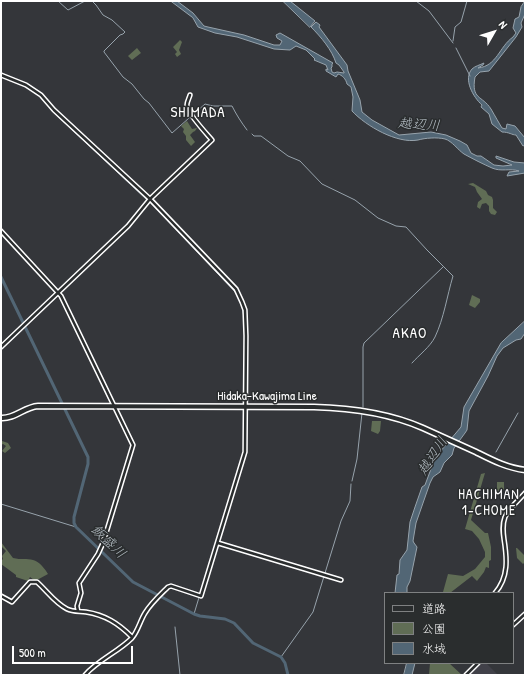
<!DOCTYPE html>
<html>
<head>
<meta charset="utf-8">
<style>
  body { margin:0 }
  #map { position:relative; width:526px; height:676px; overflow:hidden; background:#34363a; font-family:"Patrick Hand","Klee One",sans-serif }
  canvas { display:block }
  .frame { position:absolute; inset:0; border:2px solid #fff; pointer-events:none }
  .legend { position:absolute; left:384px; top:592px; width:130px; height:72px; box-sizing:border-box; background:#2a2d2e; border:1px solid #7f8182; margin:0; padding:5px 7px; list-style:none; font-size:12px; color:#fff }
  .legend li { display:flex; align-items:center; gap:8px; height:20px }
  .legend b { width:20px; border:1px solid #7f8182 }
  .north { position:absolute; left:474px; top:12px; width:40px; height:40px; -webkit-text-stroke:3px #2a2d2e; paint-order:stroke; rotate:51deg; font-size:11px; font-weight:700; line-height:16px; text-align:center; color:#fff }
  .north::after { content:''; display:block; margin:auto; width:14px; height:18px; background:#fff; clip-path:polygon(50% 0,100% 100%,50% 72%,0 100%) }
  .scale { position:absolute; left:12px; top:646px; width:121px; height:18px; box-sizing:border-box; border:2px solid #fff; border-top:0; padding-left:5px; font-size:12px; line-height:14px; white-space:nowrap; color:#fff; -webkit-text-stroke:3px #2a2d2e; paint-order:stroke }
</style>
</head>
<body>
<div id="map">
<canvas width="526" height="676"></canvas>
<div class="frame"></div>
<ul class="legend">
<li><b style="height:5px;background:#2a2d2e"></b>道路</li>
<li><b style="height:11px;background:#606d55"></b>公園</li>
<li><b style="height:11px;background:#526675"></b>水域</li>
</ul>
<div class="north">N</div>
<div class="scale">500 m</div>
</div>
<script>
const context = document.querySelector('canvas').getContext('2d');
context.lineJoin = 'round';
function fillPath(path, color) { context.fillStyle = color; context.fill(path, 'evenodd'); }
function stroke(path, color, width, dash) { context.strokeStyle = color; context.lineWidth = width; context.lineCap = dash ? 'butt' : 'round'; context.setLineDash(dash || []); context.stroke(path); }
function label(font, color, halo, rows, align = 'center') {
  context.font = font + ' "Patrick Hand","Klee One",sans-serif'; context.lineWidth = 3; context.setLineDash([]); context.textBaseline = 'middle'; context.strokeStyle = halo; context.fillStyle = color; for (const [text, x, y, turn = 0] of rows) {
    context.save(); context.translate(x, y); context.rotate((+turn || 0) * Math.PI / 180); context.textAlign = isNaN(turn) ? turn : align; if (halo) context.strokeText(text, 0, 0); context.fillText(text, 0, 0); context.restore();
  }
}
fillPath(new Path2D(`
  M480,663H486L498,675H469Z`), '#414149');
fillPath(new Path2D(`
  M180,40L182,42L179,50L181,54L177,57L175,54L177,52L173,47Z
  M137,48L141,53L132,60L128,56Z
  M187,121L192,129L197,128L195,131L193,132L190,135L195,142L191,146L186,140V136L183,132L184,129L181,126Z
  M473,183L486,191L488,195L492,197L493,200V208L497,212L495,215L491,214L489,211V206L486,203L482,204L480,209L477,207L478,202L482,199L477,192L475,187L468,184Z
  M472,295L480,299V302L475,308L469,305Z
  M372,421H381L380,431L378,434L371,431Z
  M2,441L8,443L11,448L5,453L2,451L6,446L3,444L1,445V442Z
  M485,473L471,520L485,533H488L491,547V560L489,561V568L486,567L484,572L477,581L472,576L450,593L443,592L448,574L463,576L475,569L485,557V552L479,539L472,531L465,529L481,474Z
  M497,482H504V489L500,494L497,492Z
  M1,542L13,558C21,560 27,558 33,560C39,561 45,569 48,574L37,580H34L30,577L28,581L16,577V575L1,564V561L3,559L2,556L6,551L1,546Z
  M516,548H517L525,556V562L523,564L517,558Z
  M430,663H449L462,675H429Z`), '#606d55');
const water = new Path2D(`
  M171,1H177L193,13L204,26L208,27L244,35L274,45H280L282,41L277,38L276,35L280,33L333,63L332,64V67L331,68L332,72L334,73L337,72L344,73V72L339,65L336,63C332,50 321,37 311,27L316,22L320,25L319,27L347,65L348,71L360,100L362,112L372,120L399,135L431,132L446,135L460,141L467,145L471,153L477,156H481L494,165L503,166L512,165L496,158V156L514,162L525,163V173L507,176L509,172L519,171C510,168 501,172 492,168C483,164 473,159 464,154C458,150 452,141 445,139C437,137 425,138 418,140C397,144 366,126 352,111L353,97L351,87L347,84C346,79 342,75 338,74L336,77L326,71V69L328,70L326,65L314,60L315,59L306,50L296,46L290,50L274,49L237,37L215,33L198,27L193,18Z
  M283,1H290L315,21L310,27Z
  M525,1V14L521,23L522,27L516,37L489,71L480,72L475,77C471,100 482,95 491,109C495,116 499,123 502,128L506,129L507,124L515,126L525,138V145L523,146L516,135C512,135 509,132 502,132L492,124L489,114L481,107L482,105C473,97 463,79 472,69C475,66 480,65 484,63L483,65L478,68C497,66 499,47 513,37L516,33L513,28L515,19L519,17L521,7Z
  M525,321V333L521,339L516,340L503,348L497,356L488,376L469,411L467,430L465,433L454,448L452,455L444,463L440,472L433,477L430,483L416,523L413,541L414,543L417,547L410,581L407,587V593H395L397,575L399,574L400,560L407,550L410,522L415,507L422,487L425,485L431,469L434,459L461,427L464,407L501,343Z
  M407,663H415L412,675H404Z`);
fillPath(water, '#526675');
stroke(water, '#97a3ac', 1);
stroke(new Path2D(`
  M58,1L68,10L85,1
  M92,1L96,5L103,15L112,20L125,32L123,34L120,35L104,51V52L123,77L132,84L144,99L149,103L172,133L205,104L213,106H232C236,114 241,122 247,130
  M416,1L429,11L453,43
  M453,41L455,27L461,22L467,1
  M456,48L470,76
  M51,110L147,200
  M252,134L254,136H261L288,156L300,161L322,184L355,200L378,218L396,226L406,227L427,250L453,276C447,296 444,318 435,337C430,347 419,355 412,363
  M150,202L237,294
  M242,306L244,318
  M244,373L245,350
  M363,407V347L364,343L443,267
  M496,452L518,413
  M352,481L357,459L362,413
  M1,504L76,527
  M194,614L210,561
  M175,627L180,675
  M281,657L313,612L341,521L350,501L351,484`), '#97a3ac', 1);
stroke(new Path2D(`
  M1,277L88,457V464L74,517V523L76,527L133,582L194,614L200,616L225,619L234,623L253,643L281,657L285,663L288,675`), '#526675', 3);
const minor = new Path2D(`
  M1,75L26,85L41,95L54,110L150,199L236,289L242,302L245,310L246,336L245,452L201,596L171,586L168,587C160,595 151,603 145,613C140,621 138,631 132,638C118,652 98,660 85,675
  M1,231L61,296L133,445L103,543L98,554L79,583L81,593L77,606L78,611
  M1,347L128,226L150,199L212,140C206,133 190,116 187,107C186,103 189,99 190,95
  M218,543L341,580
  M495,593C509,577 507,558 504,539C503,532 502,525 505,517C509,508 518,501 525,493
  M1,596L12,602L30,582H37C47,591 55,603 67,609C73,612 80,611 86,612C105,615 118,623 132,637
  M513,625L525,614
  M466,675L478,663`);
const major = new Path2D(`
  M1,418C15,419 24,407 38,406L314,407C351,408 389,413 423,428C441,436 458,444 476,452C492,460 507,468 525,470`);
stroke(minor, '#fff', 5.5);
stroke(major, '#fff', 7);
stroke(minor, '#2a2d2e', 2.5);
stroke(major, '#2a2d2e', 4);
label('13px', '#fff', '#2a2d2e', [
  ["Hidaka-Kawajima Line",267,397]
]);
label('italic 14px', '#b1bac1', '#2a2d2e', [
  ["越辺川",419,125,4],
  ["越辺川",433,456,-57],
  ["飯盛川",108,542,44]
]);
context.letterSpacing = '1px';
label('14px', '#fff', '#2a2d2e', [
  ["HACHIMAN",489,495],
  ["1-CHOME",489,511]
]);
context.letterSpacing = '0px';
context.letterSpacing = '1px';
label('15px', '#fff', '#2a2d2e', [
  ["SHIMADA",198,113],
  ["AKAO",410,334]
]);
context.letterSpacing = '0px';
</script>
</body>
</html>
